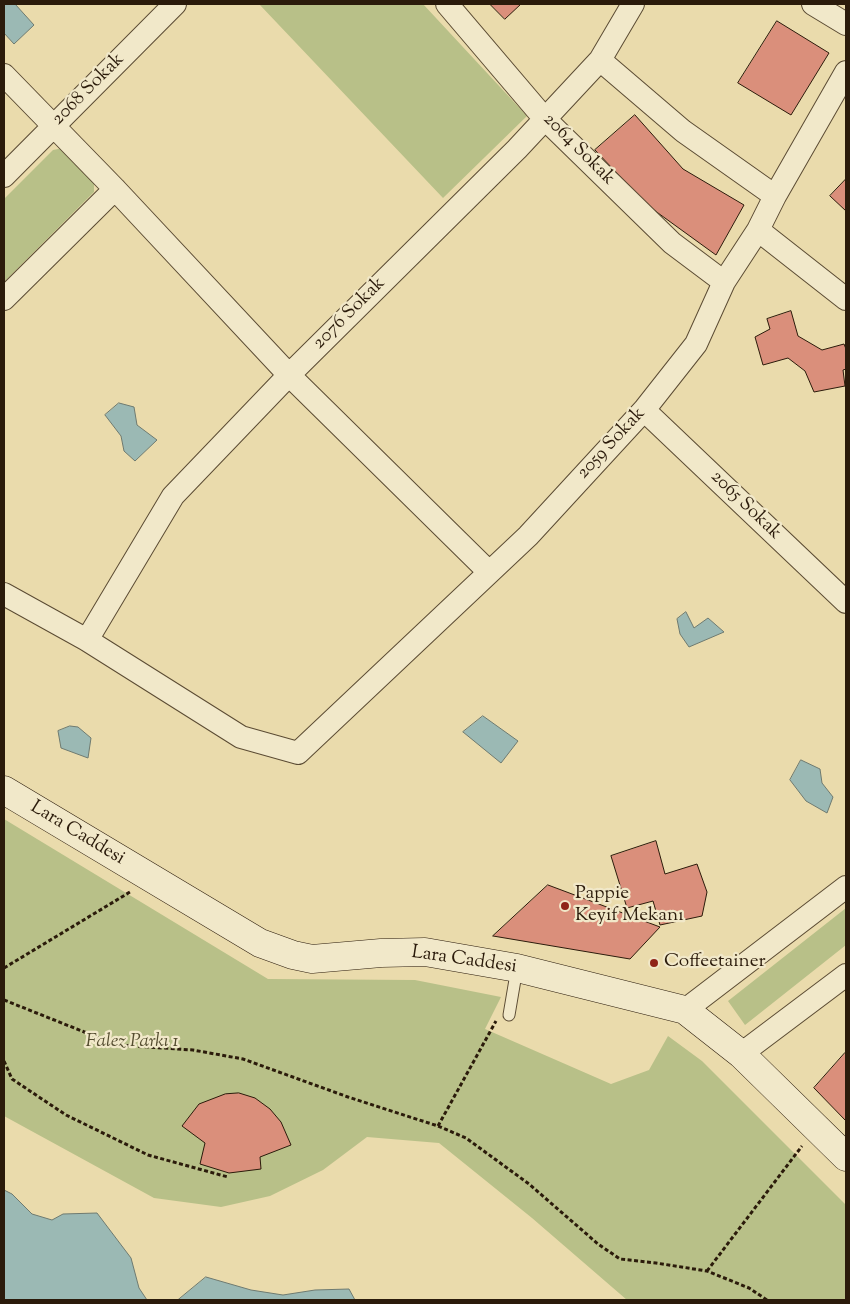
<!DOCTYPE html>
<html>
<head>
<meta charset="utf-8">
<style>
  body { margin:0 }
  #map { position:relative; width:850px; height:1304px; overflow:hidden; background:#eadbac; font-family:"Sorts Mill Goudy",serif }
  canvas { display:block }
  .frame { position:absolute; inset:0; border:5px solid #2b1b0b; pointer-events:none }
</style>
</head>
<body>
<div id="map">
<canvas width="850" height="1304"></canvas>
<div class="frame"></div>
</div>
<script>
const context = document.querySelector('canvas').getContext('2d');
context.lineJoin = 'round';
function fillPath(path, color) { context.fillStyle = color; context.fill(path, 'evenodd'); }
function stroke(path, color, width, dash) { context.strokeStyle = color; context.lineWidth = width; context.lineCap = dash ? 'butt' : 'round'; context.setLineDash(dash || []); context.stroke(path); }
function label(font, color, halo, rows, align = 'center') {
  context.font = font + ' "Sorts Mill Goudy",serif'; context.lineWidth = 4.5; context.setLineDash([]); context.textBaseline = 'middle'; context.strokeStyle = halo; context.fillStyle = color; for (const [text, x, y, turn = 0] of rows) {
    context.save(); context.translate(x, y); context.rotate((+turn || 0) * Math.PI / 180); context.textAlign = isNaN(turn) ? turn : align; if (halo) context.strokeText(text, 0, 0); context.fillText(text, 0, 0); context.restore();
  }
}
fillPath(new Path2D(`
  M259,4H423L527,116L443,198Z
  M63,148L94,182V192L4,282V199L53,150Z
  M4,819L268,979L415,980L501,997L485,1029L611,1084L649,1070L668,1036L702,1061L846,1205V1300H627L532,1218L439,1143L367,1137L323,1170L270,1196L221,1207L154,1198L4,1116Z
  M846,908V945L745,1025L728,1001Z`), '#b8c088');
const water = new Path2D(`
  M4,4H15L34,25L14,44L4,33Z
  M119,403L134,407L137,425L157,440L135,461L124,451L121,436L105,415Z
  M686,612L694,628L708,618L724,632L689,647L680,634L677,619Z
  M483,716L518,741L501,763L463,732Z
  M70,726L78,727L91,738L88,758L61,748L58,731Z
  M801,760L820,769L822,783L833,797L827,813L806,801L790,780Z
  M4,1190L12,1194L32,1214L52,1220L63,1214L97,1213L131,1258L139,1288L147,1300H4Z
  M206,1277L251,1290L283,1295L315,1290L349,1289L355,1300H178Z`);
fillPath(water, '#9bb9b4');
stroke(water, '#6e7a70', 1);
const building = new Path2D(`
  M490,4H521L505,19Z
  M777,21L829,53L791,115L738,83Z
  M635,115L683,169L744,205L716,255L647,205L595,150Z
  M846,179V211L830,196Z
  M791,311L798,336L822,350L844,344L846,349V369L843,370L845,386L814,392L805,371L788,358L763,365L755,337L770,329L767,319Z
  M656,841L665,874L697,864L707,892L702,916L660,925L653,901L627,908L611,856Z
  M548,885L660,927L630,959L493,936Z
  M845,1053L846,1054V1121L814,1088Z
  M239,1093L255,1098L270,1109L281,1122L291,1145L260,1157L261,1169L229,1173L200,1164L205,1143L182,1126L199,1104L225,1094Z`);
fillPath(building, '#da8f7b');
stroke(building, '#2b1b0b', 1);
const lane = new Path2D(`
  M509,1015L517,968`);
const street = new Path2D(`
  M447,4L544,118L672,243L724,282
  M813,4L846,24
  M600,60L683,131L775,196
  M4,75L115,189L289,375L489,572
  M4,176L175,4
  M758,230L846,299
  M4,299L115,189
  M644,410L846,602
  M4,594L87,640L241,737L298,753L528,536L644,410L696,344L724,282L758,230L775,196L846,72
  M87,640L173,496L289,375L517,149L600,60L633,4
  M685,1010L846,887
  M741,1054L846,975`);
const secondary = new Path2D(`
  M4,790L260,943L293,955L312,959L381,953L425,952L517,968L685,1010L741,1054L846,1157`);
stroke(lane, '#5b4b33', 13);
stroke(street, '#5b4b33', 24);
stroke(secondary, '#2b1b0b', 29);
stroke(new Path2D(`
  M4,968L130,892
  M4,1000L117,1045L193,1050L243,1059L348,1097L438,1126L466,1138L529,1184L598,1244L620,1259L656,1263L707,1271L749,1288L767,1300
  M4,1061L12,1079L66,1115L148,1155L228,1177
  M438,1126L496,1021
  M707,1271L802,1146`), '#2b1b0b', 3, [4, 2.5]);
stroke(lane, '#f1e8c9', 11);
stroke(street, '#f1e8c9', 22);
stroke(secondary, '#f1e8c9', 28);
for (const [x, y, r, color] of [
  [565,906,5,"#8f2418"],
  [654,963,5,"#8f2418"]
]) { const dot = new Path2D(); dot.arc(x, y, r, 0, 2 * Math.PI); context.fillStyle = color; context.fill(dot); stroke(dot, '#f1e8c9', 2); }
label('19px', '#2b1b0b', '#f1e8c9', [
  ["2068 Sokak",89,90,-45],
  ["2064 Sokak",578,150,45],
  ["2076 Sokak",350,314,-45],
  ["2059 Sokak",612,444,-47],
  ["2065 Sokak",745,506,44],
  ["Lara Caddesi",77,834,31],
  ["Lara Caddesi",464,961,8]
]);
label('19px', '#2b1b0b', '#f1e8c9', [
  ["Pappie",575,895],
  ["Keyif Mekanı",575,917],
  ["Coffeetainer",664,963]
], 'left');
label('italic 19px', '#554d30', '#f1e8c9', [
  ["Falez Parkı 1",132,1043]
]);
</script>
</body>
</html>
